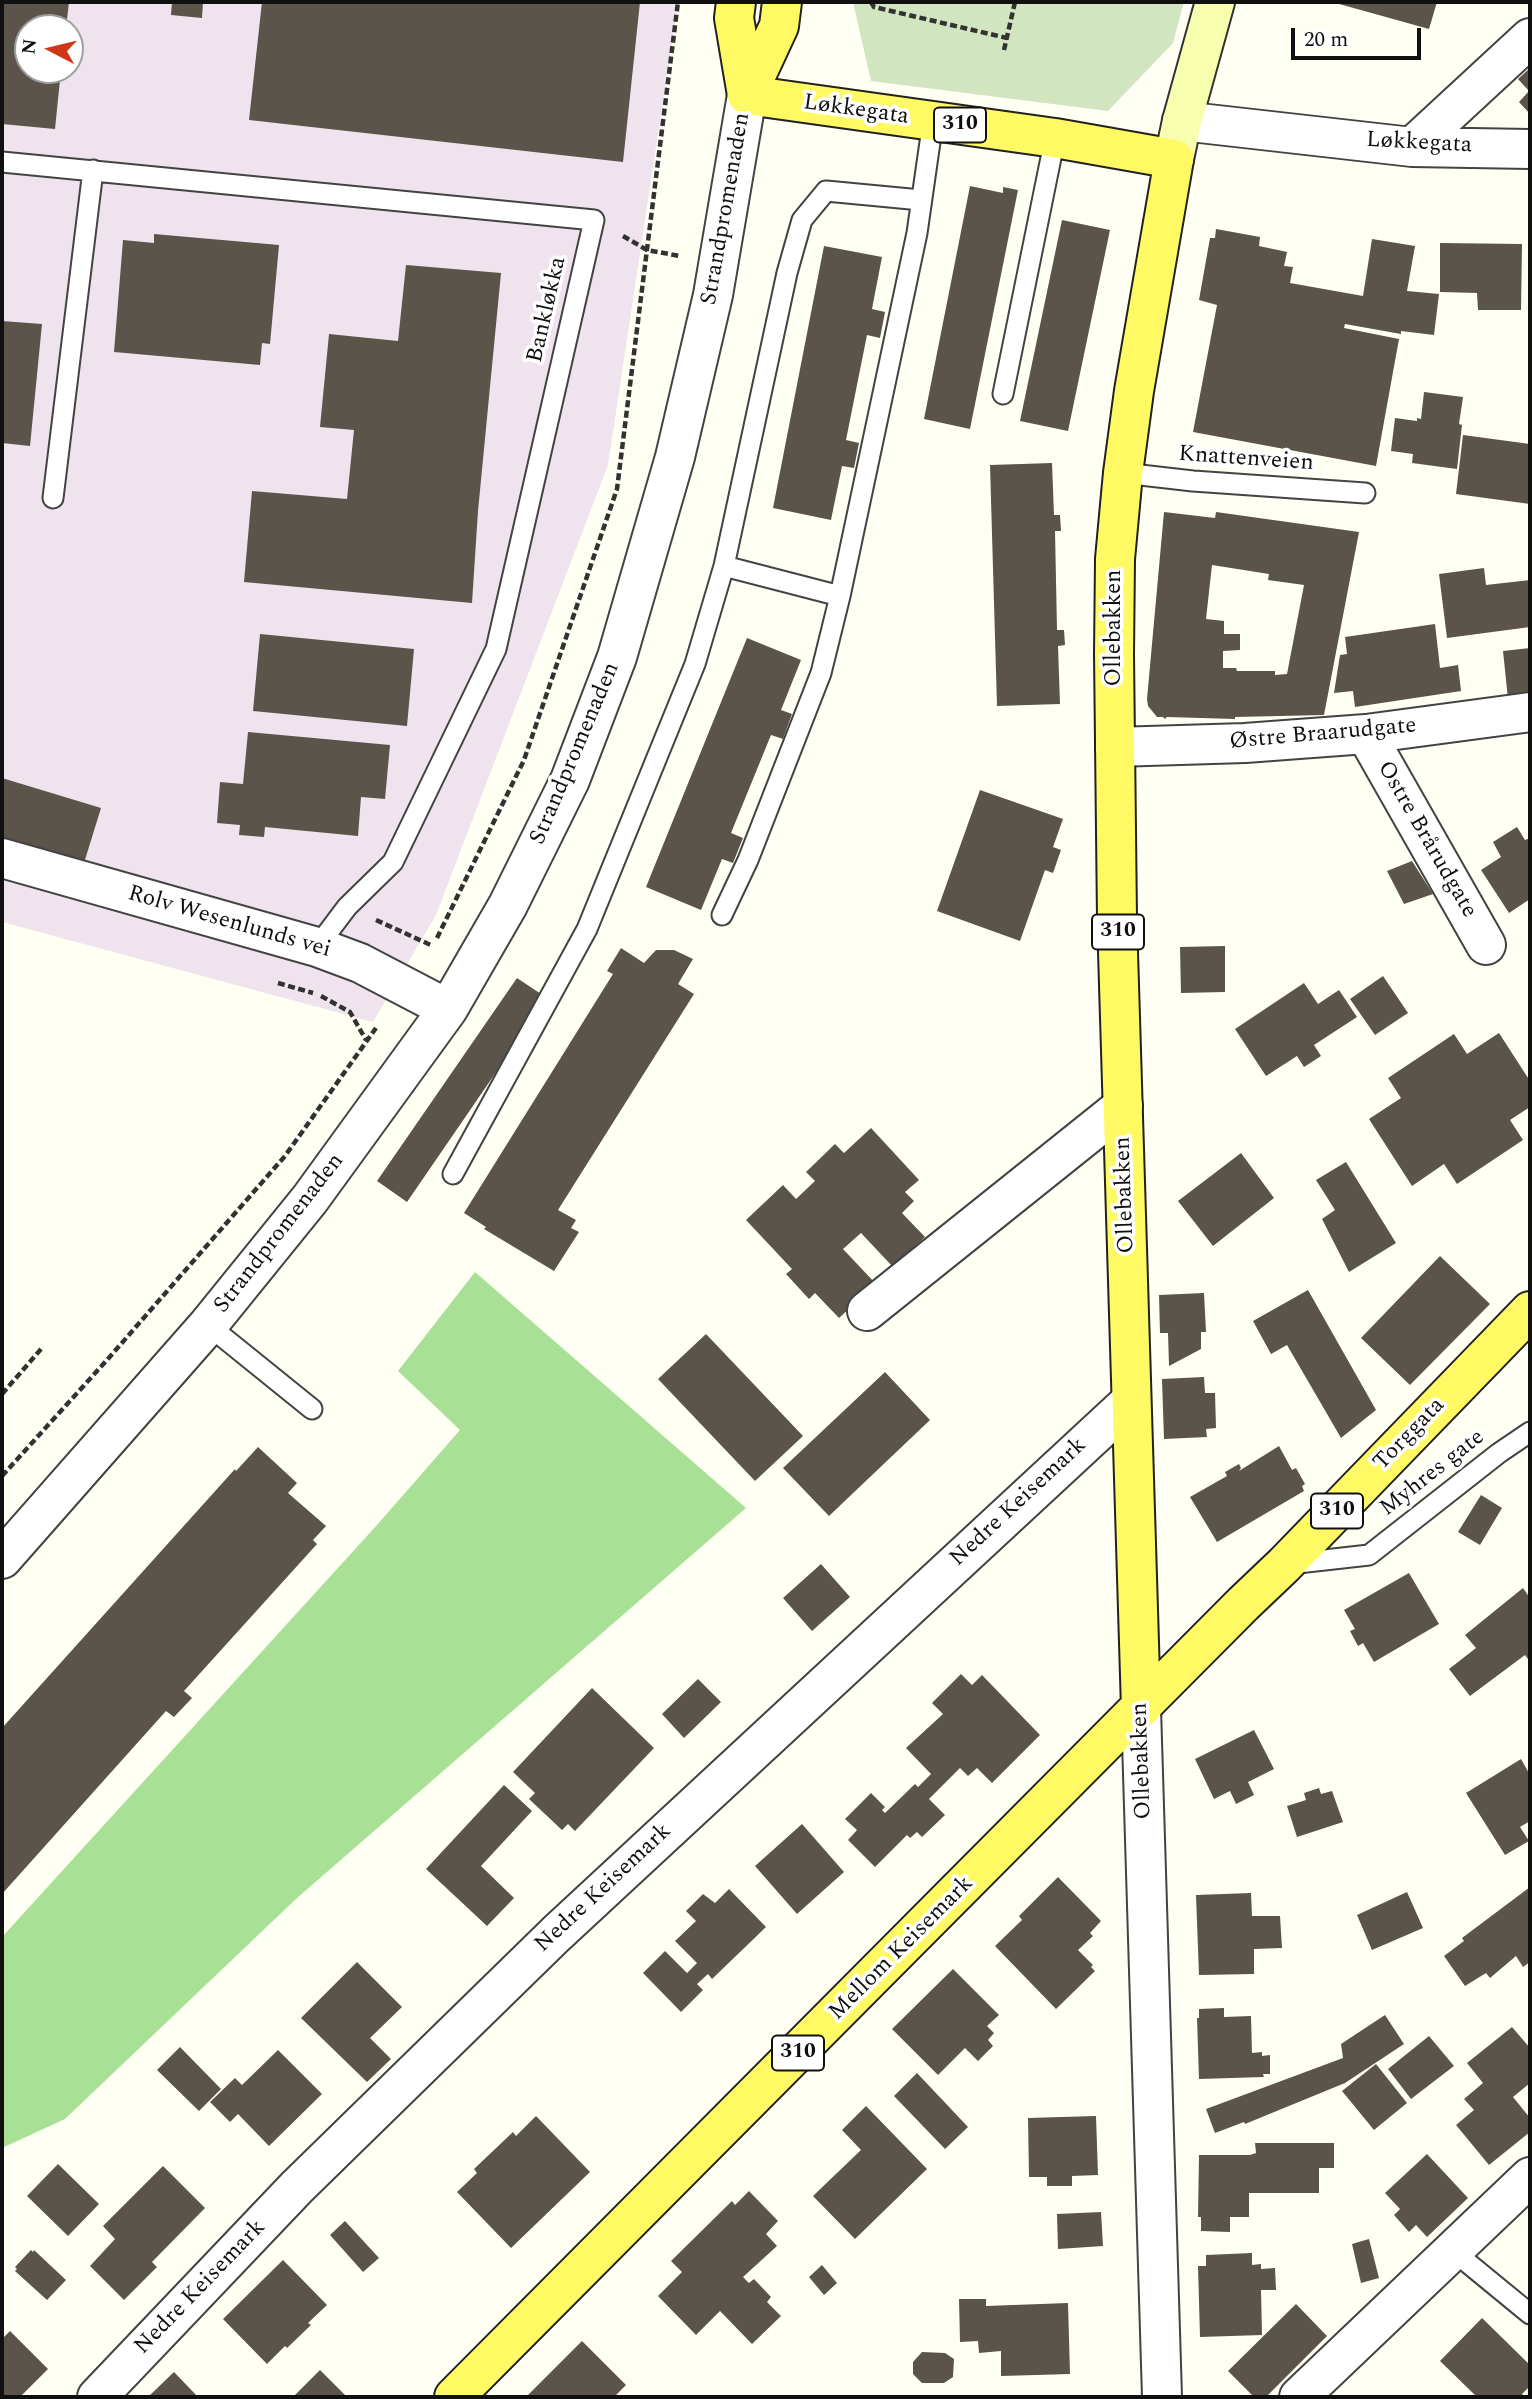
<!DOCTYPE html>
<html>
<head>
<meta charset="utf-8">
<style>
  body { margin:0 }
  #map { position:relative; width:1532px; height:2399px; overflow:hidden; background:#fffff4; font-family:Spectral,serif }
  canvas { display:block }
  .frame { position:absolute; inset:0; border:4px solid #101010; pointer-events:none }
  .north { position:absolute; left:14px; top:14px; width:70px; height:70px; box-sizing:border-box; background:#fff; border:2px solid #9f9f9f; border-radius:50%; rotate:277deg; font-size:19px; font-weight:700; line-height:28px; text-align:center; color:#101010 }
  .north::after { content:''; display:block; margin:auto; width:24px; height:32px; background:#d03719; clip-path:polygon(50% 0,100% 100%,50% 72%,0 100%) }
  .scale { position:absolute; left:1291px; top:28px; width:130px; height:32px; box-sizing:border-box; border:4px solid #101010; border-top:0; padding-left:9px; font-size:21px; line-height:24px; white-space:nowrap; color:#101010; -webkit-text-stroke:5px #fff; paint-order:stroke }
</style>
</head>
<body>
<div id="map">
<canvas width="1532" height="2399"></canvas>
<div class="frame"></div>
<div class="north">N</div>
<div class="scale">20 m</div>
</div>
<script>
const context = document.querySelector('canvas').getContext('2d');
context.lineJoin = 'round';
function fillPath(path, color) { context.fillStyle = color; context.fill(path, 'evenodd'); }
function stroke(path, color, width, dash) { context.strokeStyle = color; context.lineWidth = width; context.lineCap = dash ? 'butt' : 'round'; context.setLineDash(dash || []); context.stroke(path); }
function label(font, color, halo, rows, align = 'center') {
  context.font = font + ' Spectral,serif'; context.lineWidth = 7; context.setLineDash([]); context.textBaseline = 'middle'; context.strokeStyle = halo; context.fillStyle = color; for (const [text, x, y, turn = 0] of rows) {
    context.save(); context.translate(x, y); context.rotate((+turn || 0) * Math.PI / 180); context.textAlign = isNaN(turn) ? turn : align; if (halo) context.strokeText(text, 0, 0); context.fillText(text, 0, 0); context.restore();
  }
}
fillPath(new Path2D(`
  M2,2H678L608,465L436,915L373,1022L2,922ZM28,28H70V70H28Z`), '#efe4ee');
fillPath(new Path2D(`
  M475,1272L746,1508L297,1898L65,2119L2,2148V1937L377,1525L460,1430L398,1371Z`), '#a8e196');
fillPath(new Path2D(`
  M853,2H1184L1173,43L1108,111L871,81Z`), '#d1e5c0');
fillPath(new Path2D(`
  M2,2H69L66,28H28V70H61L55,129L2,124Z
  M172,2H203L202,18L171,15Z
  M262,2H640L623,162L249,120Z
  M1332,2H1437L1429,29Z
  M1530,68V114L1519,102L1529,91L1518,79Z
  M970,186L1003,193V187L1018,190L970,429L924,419Z
  M1062,220L1110,230L1068,431L1020,421Z
  M1216,229L1260,237L1259,246L1287,252L1284,266L1293,267L1290,283L1363,296L1372,239L1415,246L1407,291L1439,294L1434,335L1401,331V334L1345,324L1344,328L1399,339L1376,466L1193,432L1217,305L1199,300L1210,238H1215Z
  M154,234L279,245L270,344L262,343L260,365L114,352L123,240L154,243Z
  M1440,243L1522,244L1521,310H1478L1477,293L1440,292Z
  M824,246L882,257L872,309L885,312L880,338L867,335L846,440L859,443L854,468L842,466L831,520L773,508Z
  M406,265L501,273L478,511L472,603L244,582L252,491L347,499L354,430L320,427L329,334L398,341Z
  M2,321L42,324L30,446L2,443Z
  M1424,392L1463,397L1459,424L1462,425L1457,469L1412,463L1413,454L1391,451L1395,418L1417,421V418L1421,419Z
  M1463,435L1530,444V504L1456,494Z
  M1052,463L1054,515H1060L1061,531H1055L1057,630H1064L1065,645L1058,646L1060,704L997,706L990,465Z
  M1164,512L1215,518L1216,512L1359,532L1324,715L1235,717V719L1167,717L1165,719L1163,717H1157L1148,706L1147,699ZM1212,565L1269,574L1268,580L1304,585L1287,674L1275,675V671H1237L1236,668H1223V651L1240,650V634H1224V621L1206,619Z
  M1484,568L1486,585L1530,580V627L1447,638L1439,574Z
  M1435,624L1440,668L1458,665L1461,691L1355,707L1353,691L1334,693L1340,655L1347,654L1345,637Z
  M260,634L414,649L407,726L253,711Z
  M747,638L801,660L781,710L792,714L783,739L771,735L731,833L743,838L733,863L722,859L701,910L646,887Z
  M1530,648V697L1508,699L1503,651Z
  M248,732L390,745L385,799L361,797L358,836L265,827L264,837L239,835L240,825L217,823L220,782L243,784Z
  M2,778L101,808L84,863L2,838Z
  M980,790L1063,819L1053,847L1061,850L1053,873L1045,870L1020,941L937,911Z
  M1517,827L1525,840L1530,838V899L1509,913L1481,870L1501,857L1493,842Z
  M1412,861L1433,894L1404,904L1387,871Z
  M1225,946V992L1181,993L1180,947Z
  M621,948L644,963L656,950H674L693,959L678,984L694,994L558,1210L576,1220L571,1228L579,1232L554,1271L484,1229L486,1227L464,1213L613,974L607,971Z
  M1383,976L1408,1013L1375,1035L1350,999Z
  M517,978L547,998L407,1202L377,1181Z
  M1304,983L1318,1004L1339,990L1357,1017L1314,1045L1321,1056L1304,1067L1297,1056L1266,1076L1235,1029Z
  M1499,1033L1530,1081V1107L1510,1120L1523,1140L1457,1184L1444,1164L1412,1186L1369,1119L1401,1098L1388,1078L1454,1034L1467,1054Z
  M871,1128L919,1180L905,1192L914,1201L902,1213L925,1237L893,1267L861,1233L843,1249L876,1284L839,1318L815,1293L809,1299L786,1274L792,1269L746,1220L783,1185L796,1199L815,1181L806,1172L835,1144L844,1153Z
  M1241,1153L1274,1198L1213,1246L1178,1201Z
  M1346,1162L1396,1243L1349,1272L1322,1219L1335,1210L1316,1180Z
  M1440,1256L1490,1304L1410,1385L1361,1338Z
  M1308,1290L1376,1410L1341,1438L1287,1345L1271,1354L1253,1321Z
  M1204,1293L1206,1332H1201V1349L1169,1366L1168,1333H1160L1159,1295Z
  M706,1334L803,1436L755,1481L658,1379Z
  M885,1372L930,1420L829,1516L783,1468Z
  M1204,1377L1205,1393H1215L1216,1428L1206,1429L1207,1437L1164,1439L1162,1379Z
  M1279,1446L1292,1470L1296,1468L1305,1484L1302,1486L1304,1491L1217,1542L1190,1497L1227,1476L1225,1472L1239,1464L1241,1468L1239,1471Z
  M258,1447L297,1483L288,1493L326,1526L313,1540L317,1544L184,1691L192,1698L174,1717L166,1711L2,1894V1728L235,1469L236,1471Z
  M1481,1495L1502,1508L1480,1545L1458,1532Z
  M821,1564L850,1597L812,1631L783,1598Z
  M1409,1573L1439,1624L1374,1662L1363,1643L1358,1646L1350,1631L1355,1629L1344,1610Z
  M1523,1588L1530,1598V1657L1528,1659L1525,1655L1470,1696L1449,1669L1476,1648L1465,1635Z
  M961,1674L972,1685L982,1675L1040,1735L992,1783L977,1768L968,1776L960,1768L929,1799L945,1815L922,1837L917,1832L910,1838L907,1835L875,1867L848,1840L857,1830L845,1819L871,1793L885,1807L882,1810L885,1813L915,1784L918,1787L931,1774L906,1748L943,1714L932,1703Z
  M698,1679L721,1702L684,1738L662,1714Z
  M592,1688L654,1748L575,1831L568,1824L562,1830L529,1799L535,1793L513,1772Z
  M1254,1730L1274,1769L1248,1782L1254,1795L1236,1804L1230,1791L1214,1799L1195,1759Z
  M1521,1759L1530,1775V1821L1520,1827L1529,1841L1505,1855L1466,1793Z
  M504,1785L532,1811L481,1866L514,1898L487,1926L426,1869Z
  M1319,1788L1321,1794L1332,1791L1343,1822L1297,1837L1287,1806L1306,1800L1304,1793Z
  M802,1824L844,1872L797,1914L755,1866Z
  M1058,1877L1101,1921L1090,1933L1093,1936L1078,1950L1093,1965L1091,1967L1095,1971L1056,2009L995,1946L1022,1920L1019,1916Z
  M1530,1887V1962L1523,1967L1516,1956L1490,1978L1486,1973L1465,1986L1444,1956L1464,1941L1462,1938Z
  M729,1889L766,1927L712,1979L708,1974L697,1984L703,1990L681,2012L643,1973L665,1951L687,1973L697,1963L675,1941L696,1921L686,1911L703,1894L715,1903Z
  M1407,1892L1423,1928L1372,1950L1357,1915Z
  M1251,1893L1252,1916H1280L1282,1948L1254,1949V1974L1199,1975L1196,1895Z
  M357,1962L402,2007L370,2038L391,2059L367,2082L301,2018Z
  M953,1969L999,2015L987,2026L994,2033L988,2040L993,2046L978,2061L965,2048L938,2075L892,2029Z
  M1224,2008V2017L1251,2016L1252,2053L1262,2052V2056L1270,2055V2074H1263L1264,2077L1199,2079L1197,2018H1199V2009Z
  M1385,2015L1404,2044L1345,2083L1245,2124L1244,2122L1215,2133L1206,2109L1343,2058L1341,2044Z
  M1512,2027L1530,2048V2083L1513,2097L1530,2118V2132L1489,2165L1456,2125L1474,2110L1464,2099L1483,2083L1467,2063Z
  M1429,2036L1454,2066L1411,2099L1388,2069Z
  M180,2047L221,2089L199,2111L157,2070Z
  M278,2050L322,2094L269,2146L238,2114L230,2122L210,2102L235,2078L242,2085Z
  M1376,2064L1407,2103L1374,2130L1342,2091Z
  M917,2073L968,2127L945,2149L894,2096Z
  M866,2106L927,2169L855,2239L813,2196L861,2150L842,2130Z
  M536,2116L590,2172L511,2248L457,2192L477,2173L474,2169L513,2132L516,2136Z
  M1096,2116L1098,2175L1072,2176V2186H1047V2177H1029L1028,2118Z
  M1255,2143H1334V2168H1319V2193H1249V2217H1230V2232L1201,2231V2217H1198L1199,2155H1250L1256,2153Z
  M1427,2154L1468,2198L1427,2237L1416,2225L1409,2232L1394,2215L1400,2209L1385,2193Z
  M58,2164L99,2204L68,2236L27,2196Z
  M163,2166L205,2208L152,2262L157,2267L124,2300L90,2266L115,2239L103,2226Z
  M749,2191L778,2221L766,2234L777,2246L743,2277L749,2283L754,2279L771,2297L767,2302L781,2316L752,2344L720,2311L696,2335L658,2296L682,2272L671,2261L732,2201L735,2205Z
  M1101,2212L1103,2246L1058,2249L1057,2214Z
  M345,2221L379,2258L363,2272L330,2235Z
  M1369,2239L1379,2278L1361,2283L1352,2244Z
  M31,2250L33,2252L34,2250L66,2280L47,2300L15,2271L17,2269L15,2267Z
  M1252,2253V2265L1261,2264V2269L1275,2268L1276,2290H1261L1262,2335L1200,2337L1198,2266H1206V2255Z
  M283,2260L327,2305L308,2323L311,2325L287,2348L285,2346L267,2364L223,2319Z
  M822,2265L837,2283L824,2295L809,2277Z
  M959,2299H986V2306L1068,2303L1070,2374L1001,2376V2351L979,2353L978,2341L960,2342Z
  M1296,2304L1327,2336L1266,2397H1254L1228,2371Z
  M1482,2318L1530,2365V2386L1522,2394L1525,2397H1477L1440,2361Z
  M10,2331L48,2369L20,2397H2V2339Z
  M582,2341L626,2385L614,2397H526Z
  M922,2352L945,2353L954,2359L953,2377L944,2383H922L913,2374V2362Z
  M320,2370L347,2397H293Z
  M174,2372L198,2397H148Z`), '#5a544b');
const service = new Path2D(`
  M2,162L594,220L496,649L393,862L347,907L317,947
  M1003,394L1055,138
  M1123,473L1193,481L1365,493
  M53,498L93,170
  M724,566L840,596
  M722,915L748,860L821,673L840,596L917,233L933,121
  M453,1174L587,929L695,664L724,566L787,273L802,220L826,191L921,200
  M208,1325L312,1409
  M1289,1564L1369,1555L1499,1453L1530,1432
  M1452,2250L1530,2314`);
const minor = new Path2D(`
  M1182,121L1412,147L1530,149
  M1412,147L1530,38
  M1366,734L1486,945
  M1115,747L1245,743L1366,734L1530,712
  M2,858L317,947L360,963L448,1009
  M867,1311L1123,1106
  M2,1559L208,1325L310,1199L448,1009L508,905L570,780L617,657L675,457L713,295L747,95
  M97,2397L297,2187L556,1934L1131,1401
  M1299,2397L1530,2177`);
const tertiary = new Path2D(`
  M1141,1708L1162,2397`);
const secondary = new Path2D(`
  M1174,159L1182,121L1215,2`);
const primary = new Path2D(`
  M736,2L734,18L747,95
  M747,95L1055,138L1174,159L1134,391L1123,473L1115,559L1114,654L1117,919L1141,1708
  M747,95L779,26L782,2
  M454,2397L1243,1604L1284,1565L1530,1311`);
stroke(service, '#434343', 23);
stroke(minor, '#434343', 42);
stroke(tertiary, '#434343', 42);
stroke(secondary, '#323232', 42);
stroke(primary, '#212121', 42);
stroke(new Path2D(`
  M871,2L874,7L1007,38
  M1004,50L1015,2
  M623,236L647,250L680,256
  M376,920L433,946
  M437,938L524,760L617,489L678,2
  M278,983L313,993
  M321,996L350,1012L366,1040
  M2,1394L42,1348
  M2,1476L107,1360L285,1156L376,1028`), '#323232', 4.5, [7, 3.5]);
stroke(service, '#fff', 19);
stroke(minor, '#fff', 38);
stroke(tertiary, '#fff', 38);
stroke(secondary, '#f7ffaf', 38);
stroke(primary, '#fffa64', 38);
for (const [x, y, w] of [
  [960,125,52],
  [1118,932,52],
  [1337,1511,52],
  [798,2053,52]
]) { const box = new Path2D(); box.roundRect(x - w / 2, y - 17.5, w, 35, 5); context.fillStyle = '#fff'; context.fill(box); stroke(box, '#101010', 2); }
label('bold 21px', '#101010', null, [
  ["310",960,125],
  ["310",1118,932],
  ["310",1337,1511],
  ["310",798,2053]
]);
label('23px', '#101010', '#fff', [
  ["Løkkegata",856,111,8],
  ["Løkkegata",1419,144,3],
  ["Strandpromenaden",727,209,-80],
  ["Bankløkka",548,310,-77],
  ["Knattenveien",1246,460,4],
  ["Ollebakken",1115,628,-90],
  ["Østre Braarudgate",1323,735,-5],
  ["Strandpromenaden",576,754,-67],
  ["Ostre Brårudgate",1426,840,60],
  ["Rolv Wesenlunds vei",229,923,16],
  ["Ollebakken",1126,1195,-92],
  ["Strandpromenaden",280,1234,-52],
  ["Torggata",1410,1435,-46],
  ["Myhres gate",1433,1474,-38],
  ["Nedre Keisemark",1019,1503,-43],
  ["Ollebakken",1143,1761,-92],
  ["Nedre Keisemark",604,1889,-43],
  ["Mellom Keisemark",902,1949,-45],
  ["Nedre Keisemark",201,2288,-46]
]);
</script>
</body>
</html>
